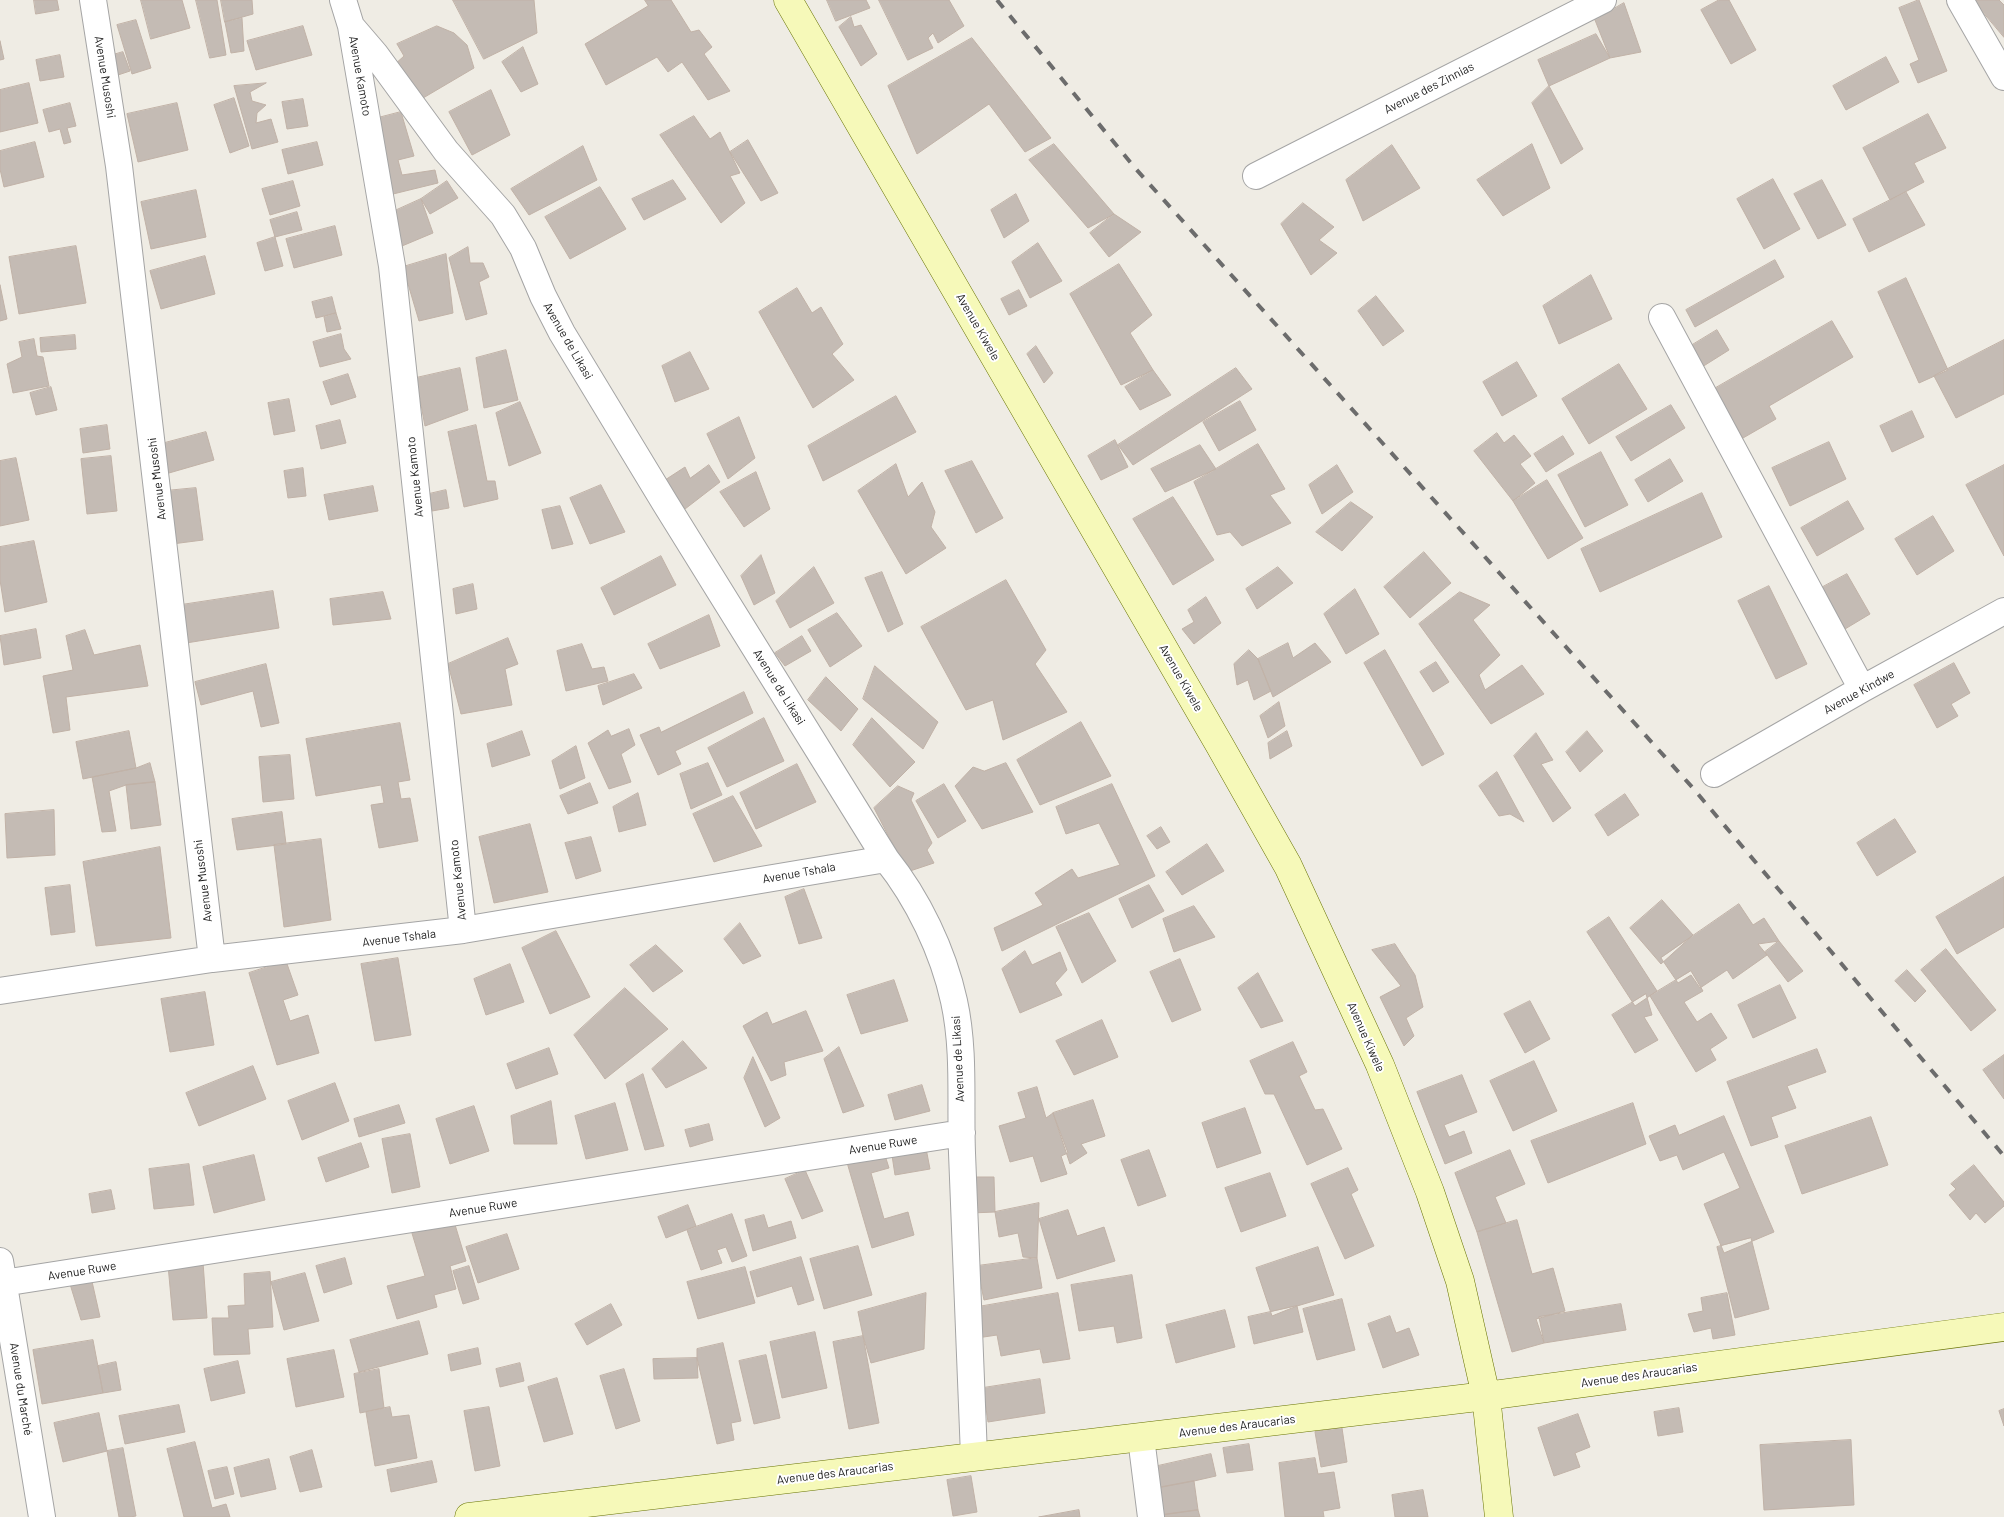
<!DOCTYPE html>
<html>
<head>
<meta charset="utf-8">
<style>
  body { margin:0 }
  canvas { display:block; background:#efece4 }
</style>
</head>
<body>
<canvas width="2004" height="1517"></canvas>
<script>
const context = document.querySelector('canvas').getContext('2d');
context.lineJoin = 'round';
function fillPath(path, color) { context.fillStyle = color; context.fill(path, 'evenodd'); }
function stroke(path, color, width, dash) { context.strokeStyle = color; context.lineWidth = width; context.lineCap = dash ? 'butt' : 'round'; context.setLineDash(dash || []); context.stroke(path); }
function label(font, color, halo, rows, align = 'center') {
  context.font = font + ' Barlow,sans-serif'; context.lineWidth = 4; context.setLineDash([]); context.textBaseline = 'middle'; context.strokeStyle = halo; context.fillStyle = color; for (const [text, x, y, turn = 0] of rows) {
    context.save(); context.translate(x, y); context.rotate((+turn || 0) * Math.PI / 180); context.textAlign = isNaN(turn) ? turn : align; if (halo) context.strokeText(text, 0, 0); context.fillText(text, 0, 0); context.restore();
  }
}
const building = new Path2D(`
  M34,0H57L59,10L36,14Z
  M141,0H182L190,28L151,39Z
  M196,0H217L226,55L210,58Z
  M221,0H252L253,14L225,22Z
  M453,0H534L537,33L484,59Z
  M645,0H671L691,32L699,30L712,47L704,54L730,91L708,100L682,62L668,72L657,57L606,85L585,44L648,6Z
  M827,0H866L870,8L836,21Z
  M879,0H949L964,26L938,43L933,33L928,38L933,48L908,60Z
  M1719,0H1729L1756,50L1731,64L1701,10Z
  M1919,0L1947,71L1918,83L1910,64L1919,60L1899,8Z
  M1973,0H1999L2004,5V37Z
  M1624,3L1641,52L1610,58L1595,20Z
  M851,17L854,27L861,25L877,54L861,66L839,27Z
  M242,18L244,51L231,53L225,22Z
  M136,20L151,68L132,74L117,25Z
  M303,26L312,55L256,70L247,41Z
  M437,26L454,33L467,45L474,68L418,101L394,65L404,56L397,44Z
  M1596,34L1610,58L1549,86L1538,60Z
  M972,38L1051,138L1025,152L989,104L917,154L888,86Z
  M0,41L4,59L0,60Z
  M523,47L538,84L521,92L502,62Z
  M123,52L130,71L109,78L103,58Z
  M60,55L64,77L40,81L36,60Z
  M1886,57L1899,82L1846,110L1833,86Z
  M29,83L38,123L0,132V90Z
  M266,83L250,92L252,101L266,105L257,113L256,123L271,119L278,142L252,149L234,86Z
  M1549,86L1583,149L1561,164L1532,103Z
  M491,90L510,135L472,155L449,112Z
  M234,98L249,146L230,153L214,105Z
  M303,99L308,126L287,129L282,102Z
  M70,103L76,126L67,128L71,142L64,144L60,129L49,132L43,110Z
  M177,103L188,150L138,162L127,114Z
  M401,112L414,156L398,160L402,175L435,170L438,183L389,195L374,119Z
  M1928,114L1946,148L1914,163L1924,182L1890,200L1863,148Z
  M694,116L710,139L720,132L740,173L730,176L745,203L721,223L660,135Z
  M748,140L778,193L761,201L730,152Z
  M35,142L44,177L4,187L0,169V151Z
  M317,142L323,165L288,174L282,150Z
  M1054,144L1114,214L1088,228L1029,160Z
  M1532,144L1550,188L1503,216L1477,180Z
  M1392,145L1420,188L1363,221L1346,180Z
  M583,146L597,180L529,215L511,189Z
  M1773,179L1800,229L1764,249L1737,199Z
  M673,180L686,199L644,220L632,199Z
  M1822,180L1846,225L1818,239L1794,194Z
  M293,181L300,206L270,215L262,189Z
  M447,181L458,198L430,214L421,199Z
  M600,187L626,229L570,259L545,217Z
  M196,190L206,237L151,249L141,202Z
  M1906,192L1925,225L1869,252L1853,219Z
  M1016,194L1029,221L1004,238L991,210Z
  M421,199L433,233L402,246L388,214Z
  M1303,203L1334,227L1319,240L1337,253L1311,275L1281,224Z
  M297,212L302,230L275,237L270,220Z
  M1114,214L1141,232L1109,257L1090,233Z
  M335,226L342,255L294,268L286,239Z
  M275,237L283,266L265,271L257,243Z
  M1038,243L1062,281L1030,298L1012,262Z
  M76,246L86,303L19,314L9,257Z
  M468,247L470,263H483L489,277L479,282L487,314L466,320L449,258Z
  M446,254L453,313L419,321L403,267Z
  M205,256L215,294L161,309L150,271Z
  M1775,260L1784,277L1695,327L1686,310Z
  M1119,264L1152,315L1130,333L1153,370L1121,385L1070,294Z
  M1591,275L1612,319L1559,344L1543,306Z
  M1906,278L1948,370L1919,383L1878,292Z
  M0,285L7,319L0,321Z
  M797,288L812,313L821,307L843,344L832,354L854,380L813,408L759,312Z
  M1019,290L1027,306L1009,315L1001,299Z
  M1376,296L1404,331L1383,346L1358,311Z
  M332,297L336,313L316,318L312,302Z
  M336,313L341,329L327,332L324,317Z
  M1832,321L1853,357L1769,406L1776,419L1743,438L1714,389Z
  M1717,330L1729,350L1702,367L1689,347Z
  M341,334L344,349L351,359L320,367L313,342Z
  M75,335L76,349L41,352L40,338Z
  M34,339L37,356L43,357L49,386L13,393L7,364L22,357L19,342Z
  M2004,340V394L1956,418L1934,376Z
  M1036,346L1053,373L1044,383L1027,354Z
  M506,350L518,400L484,408L476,358Z
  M690,352L709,389L675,402L662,366Z
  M1517,362L1537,396L1502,416L1483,382Z
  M1619,364L1647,409L1589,444L1562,399Z
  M460,368L468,410L425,426L416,378Z
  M1236,368L1252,389L1133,465L1118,445Z
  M1153,370L1171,395L1140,410L1125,387Z
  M348,374L356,397L331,405L323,382Z
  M51,387L57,410L36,415L30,393Z
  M896,396L916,432L823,481L808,446Z
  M289,399L295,431L274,435L268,403Z
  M1240,401L1256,430L1219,451L1203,422Z
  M520,402L541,453L509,466L496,413Z
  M1671,405L1685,428L1631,461L1616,437Z
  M1912,411L1924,437L1892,452L1880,426Z
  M739,417L755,458L728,479L707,434Z
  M340,420L346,443L321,449L316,426Z
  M107,425L110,449L83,453L80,429Z
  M476,425L487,481H495L498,499L464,507L448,432Z
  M206,432L214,460L169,473L161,444Z
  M1497,433L1504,443L1514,435L1531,456L1520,464L1535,483L1513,501L1474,451Z
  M1563,436L1574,454L1546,472L1534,454Z
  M1115,440L1128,467L1101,480L1088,456Z
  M1829,442L1846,479L1790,506L1772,468Z
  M1258,444L1285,489L1270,495L1291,523L1242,546L1230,532L1217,535L1194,482Z
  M1200,445L1216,469L1165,492L1151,469Z
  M1601,452L1628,505L1585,527L1558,475Z
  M111,456L117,511L87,514L81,459Z
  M16,458L29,520L0,526V461Z
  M1670,459L1683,481L1648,502L1635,480Z
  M972,461L1003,518L976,533L945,471Z
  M896,464L908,497L922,482L935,512L931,527L946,548L906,574L858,491Z
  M709,465L720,482L685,509L665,480L685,467L690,478Z
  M1337,465L1353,492L1322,514L1309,485Z
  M2004,465V556L1966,485Z
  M303,468L306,496L288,498L284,471Z
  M756,472L770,509L744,527L720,492Z
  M1547,480L1583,538L1548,559L1513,501Z
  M601,485L625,532L590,544L570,498Z
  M373,486L378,511L329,520L324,495Z
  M196,488L203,540L172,544L165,491Z
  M446,490L449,508L432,511L429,494Z
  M1702,493L1722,537L1600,592L1581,549Z
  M1173,497L1214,560L1173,585L1133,519Z
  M1848,501L1864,529L1817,556L1801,528Z
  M1351,502L1373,517L1342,551L1316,532Z
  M560,506L573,544L552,549L542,510Z
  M1933,516L1954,551L1917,575L1895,539Z
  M34,541L47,602L5,612L0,580V547Z
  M1424,552L1451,583L1410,618L1384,587Z
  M761,555L775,593L754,605L741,576Z
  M661,556L676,585L614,615L601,588Z
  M814,567L834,603L790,628L776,601Z
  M1278,567L1293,583L1257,609L1246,589Z
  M882,572L903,624L888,632L865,578Z
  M1847,574L1870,614L1845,629L1821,588Z
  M1006,580L1046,650L1035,664L1067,712L1003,740L993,700L966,710L921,627Z
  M473,584L477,609L456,614L453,589Z
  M1769,586L1807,664L1776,679L1738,601Z
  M1355,589L1379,634L1346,654L1324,614Z
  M273,591L279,628L186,643L181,605Z
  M383,592L391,619L333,625L330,599Z
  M1460,592L1490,605L1473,620L1500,655L1479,675L1485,690L1522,665L1544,694L1491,724L1419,624Z
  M1206,597L1221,623L1194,644L1182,629L1194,622L1188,610Z
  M837,613L862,646L830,667L808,630Z
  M709,615L720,646L660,669L648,644Z
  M36,629L41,658L4,665L0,636Z
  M85,630L94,655L140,645L148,686L66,697L70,730L53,733L43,676L73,670L66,636Z
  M802,636L811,651L785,666L775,653Z
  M508,638L518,664L505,669L512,705L461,714L448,664Z
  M1288,643L1293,658L1315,643L1331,662L1273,697L1258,659Z
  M582,644L592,669L604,667L608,681L566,691L557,651Z
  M1249,650L1258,659L1271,691L1254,700L1248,680L1237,685L1234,664Z
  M1385,650L1444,754L1422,766L1364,663Z
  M1436,662L1449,682L1433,692L1420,672Z
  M1954,663L1970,693L1951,704L1958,716L1937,728L1914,685Z
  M266,664L279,723L261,727L253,691L201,705L195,682Z
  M875,666L938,722L923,749L863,699Z
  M634,674L642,688L603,705L598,686Z
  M826,677L858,709L841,731L808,700Z
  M744,692L753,713L675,751L681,764L658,775L640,735L659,727L661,732Z
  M1279,702L1285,726L1268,738L1260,716Z
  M764,718L784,761L727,787L708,748Z
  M872,718L915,762L890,787L853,745Z
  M1081,722L1111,776L1040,805L1017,760Z
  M400,723L410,780L398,782L401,799L410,798L418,841L379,848L371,805L384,803L381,785L316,796L306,739Z
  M629,729L635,745L621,754L631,782L609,789L588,743L608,730L611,736Z
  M129,731L136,768L83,779L76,742Z
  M522,731L530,755L492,767L487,744Z
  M1287,731L1292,746L1270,759L1268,743Z
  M1587,731L1603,751L1580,772L1566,752Z
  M1536,733L1553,760L1541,764L1571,808L1553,822L1514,756Z
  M576,746L585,778L560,789L552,761Z
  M290,755L294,799L263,802L259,757Z
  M150,763L155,782L126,785L109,791L116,831L102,832L92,777L136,768Z
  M708,763L722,795L691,809L680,774Z
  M1006,763L1033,812L982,829L955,786L973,767L984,771Z
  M797,764L816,802L756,829L740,793Z
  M1497,772L1524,822L1510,814L1499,816L1479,786Z
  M155,782L161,825L131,829L126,785Z
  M590,783L598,803L568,814L560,796Z
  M944,784L966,821L938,838L916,801Z
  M1112,784L1155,876L1002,951L994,928L1043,905L1035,893L1072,869L1078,878L1120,865L1099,823L1066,834L1056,807Z
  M898,786L914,793L911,800L932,843L927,850L934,863L907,872L874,808Z
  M638,793L646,825L619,832L613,807Z
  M1625,794L1639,815L1608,836L1595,815Z
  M733,796L762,846L714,862L693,814Z
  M54,810L55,855L7,858L5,814Z
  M282,812L286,844L237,850L232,819Z
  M1895,819L1916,852L1877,876L1857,843Z
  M530,824L548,892L494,903L479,837Z
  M1161,827L1170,842L1157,849L1147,836Z
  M591,837L601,871L576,879L565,843Z
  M321,839L331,920L284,927L274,845Z
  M1207,844L1224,871L1182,895L1166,872Z
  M160,847L171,938L96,946L83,862Z
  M2004,877V927L1957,954L1936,917Z
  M70,885L75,932L51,935L45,888Z
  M1149,885L1164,911L1132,928L1119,899Z
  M804,889L822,938L799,944L785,897Z
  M1662,900L1693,935L1661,964L1630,928Z
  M1739,904L1753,925L1764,918L1779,941L1758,944L1767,955L1733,979L1727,970L1700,988L1691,975L1678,983L1661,958Z
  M1194,906L1215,937L1174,952L1163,919Z
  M1089,913L1116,961L1082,983L1056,927Z
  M1609,917L1657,991L1635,1006L1587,932Z
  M740,923L761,956L743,964L724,939Z
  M556,931L590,997L550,1014L522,948Z
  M1779,941L1803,971L1788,982L1765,952Z
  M1395,944L1415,975L1423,1007L1406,1018L1414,1036L1404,1046L1380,997L1401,986L1372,950Z
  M656,945L683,971L653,992L630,965Z
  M1946,949L1996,1010L1971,1031L1921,970Z
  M1025,951L1032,965L1060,952L1067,970L1055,983L1062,995L1020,1013L1002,969Z
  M398,958L411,1035L375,1041L361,964Z
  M1180,959L1201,1010L1172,1022L1150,972Z
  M286,961L298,995L283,1000L290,1021L308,1015L319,1053L277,1065L249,973Z
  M510,964L524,1002L486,1015L474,979Z
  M1907,970L1926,991L1915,1002L1895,981Z
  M1691,971L1703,991L1684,1002L1697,1022L1711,1013L1727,1038L1710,1049L1716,1060L1696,1072L1650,996Z
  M1258,973L1283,1021L1261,1028L1238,988Z
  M894,980L908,1021L861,1034L847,995Z
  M1780,985L1796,1018L1753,1038L1738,1005Z
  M625,988L668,1029L605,1079L574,1035Z
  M205,992L214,1045L170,1052L161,999Z
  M1646,994L1652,1015L1644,1017L1658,1040L1635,1053L1612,1015Z
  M1530,1001L1550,1039L1525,1053L1504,1014Z
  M806,1011L823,1051L784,1062L786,1075L771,1081L743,1026L767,1012L772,1024Z
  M1102,1020L1118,1057L1074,1075L1056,1041Z
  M683,1041L707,1068L666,1088L652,1069Z
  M1293,1042L1307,1072L1299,1076L1315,1110L1323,1109L1342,1149L1307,1165L1274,1094H1265L1250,1061Z
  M839,1047L864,1106L843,1113L824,1059Z
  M549,1048L558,1074L516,1089L507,1064Z
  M1817,1049L1826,1072L1787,1086L1796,1108L1771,1117L1778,1137L1751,1146L1727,1082Z
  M2004,1055V1099L1983,1070Z
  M753,1057L780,1118L765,1127L744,1078Z
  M1534,1061L1557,1111L1513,1131L1490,1081Z
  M253,1066L266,1099L199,1126L186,1093Z
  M643,1074L664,1146L645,1150L626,1084Z
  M1462,1075L1477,1112L1444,1125L1449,1137L1464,1131L1472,1153L1445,1164L1417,1092Z
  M335,1083L349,1121L302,1140L288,1101Z
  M922,1085L930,1111L895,1120L888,1095Z
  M1037,1087L1046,1118L1053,1113L1068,1153L1061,1156L1067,1174L1041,1182L1033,1156L1010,1162L999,1126L1026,1118L1018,1093Z
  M1093,1100L1105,1136L1081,1144L1087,1153L1070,1164L1053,1113Z
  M551,1101L557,1144H514L511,1116Z
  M615,1103L628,1150L586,1159L575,1116Z
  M1633,1103L1646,1144L1548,1183L1531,1141Z
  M399,1105L405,1123L359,1137L354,1119Z
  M474,1106L489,1151L450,1164L436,1119Z
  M1245,1108L1261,1153L1217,1168L1202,1123Z
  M1724,1116L1774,1232L1724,1253L1704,1204L1740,1188L1724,1152L1683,1170L1677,1155L1660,1161L1649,1136L1675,1125L1679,1135Z
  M1871,1117L1888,1165L1802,1194L1785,1146Z
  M709,1124L713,1140L690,1147L685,1130Z
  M410,1134L420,1187L392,1193L382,1139Z
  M361,1143L369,1167L326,1182L318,1158Z
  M925,1143L930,1169L895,1175L891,1149Z
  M883,1149L889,1168L871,1173L884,1219L908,1212L914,1235L872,1248L846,1159Z
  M1149,1150L1166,1196L1138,1206L1121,1160Z
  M1510,1150L1525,1184L1495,1197L1506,1223L1477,1232L1455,1173Z
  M254,1155L265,1200L214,1213L203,1167Z
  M189,1164L194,1205L154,1209L149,1169Z
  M1974,1165L2004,1202V1206L1985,1223L1976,1213L1970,1220L1949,1195L1956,1189L1951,1184Z
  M1348,1168L1358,1190L1351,1194L1374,1246L1345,1259L1311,1184Z
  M805,1170L823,1211L802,1219L785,1179Z
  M1270,1173L1286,1216L1241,1232L1225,1188Z
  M971,1177H994L995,1212L971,1213Z
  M111,1190L115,1209L92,1213L89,1194Z
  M1039,1203L1037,1258L1023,1257L1018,1233L999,1237L995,1212Z
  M688,1205L696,1226L666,1238L658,1217Z
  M1068,1210L1077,1236L1104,1227L1115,1261L1057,1279L1039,1219Z
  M732,1214L747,1256L732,1262L726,1247L717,1250L722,1263L701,1270L687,1230Z
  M764,1215L768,1228L791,1221L796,1238L753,1251L745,1220Z
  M453,1218L466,1261L450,1266L456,1289L434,1295L437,1307L397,1319L387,1286L425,1276L411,1230Z
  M1517,1220L1532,1274L1553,1268L1565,1311L1536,1319L1544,1343L1512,1352L1477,1232Z
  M507,1234L519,1269L478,1283L466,1247Z
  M1751,1238L1769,1309L1735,1318L1717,1247Z
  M858,1246L872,1295L824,1309L810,1259Z
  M1318,1247L1334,1295L1297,1306L1272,1316L1256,1268Z
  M801,1257L814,1300L798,1305L792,1286L757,1297L750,1272Z
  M345,1258L352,1284L324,1293L316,1266Z
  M1037,1258L1042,1288L984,1300L977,1266Z
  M203,1262L207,1318L173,1320L168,1265Z
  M469,1266L479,1299L463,1304L453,1271Z
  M745,1267L755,1303L698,1319L687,1282Z
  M270,1272L273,1327L248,1329L250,1354L214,1355L212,1318H229L228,1306L245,1305L244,1274Z
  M305,1273L319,1321L284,1330L271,1282Z
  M1132,1275L1142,1338L1117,1343L1114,1326L1079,1331L1071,1285Z
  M91,1277L100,1317L81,1320L70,1284Z
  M926,1293L924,1349L871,1363L863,1336L858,1312Z
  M1058,1293L1070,1359L1043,1363L1040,1349L1001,1356L997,1335L977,1338L972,1308Z
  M1727,1293L1735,1335L1713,1339L1711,1328L1694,1332L1688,1314L1703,1311L1701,1298Z
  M1342,1299L1355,1350L1317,1360L1303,1309Z
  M611,1304L622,1325L587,1345L575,1324Z
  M1621,1304L1626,1330L1544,1343L1539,1317Z
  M1297,1306L1303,1332L1254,1344L1248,1317Z
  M1225,1310L1235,1347L1176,1363L1166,1325Z
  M1390,1316L1396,1333L1409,1328L1419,1355L1383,1368L1368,1324Z
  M419,1321L428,1354L359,1372L350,1340Z
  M815,1332L827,1388L782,1398L770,1342Z
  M863,1336L879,1423L849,1429L833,1342Z
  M93,1340L103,1393L42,1404L33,1350Z
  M723,1343L741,1421L731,1423L734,1440L717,1444L697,1358V1349Z
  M478,1348L481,1364L451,1371L448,1355Z
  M334,1350L344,1397L296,1407L287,1359Z
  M766,1355L780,1418L754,1424L739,1361Z
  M697,1358L698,1378L654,1379L653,1359Z
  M238,1361L245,1393L211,1401L204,1369Z
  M116,1362L121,1390L103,1393L98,1366Z
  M520,1363L524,1381L500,1387L496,1369Z
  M379,1369L384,1408L360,1413L354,1374Z
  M624,1369L640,1421L616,1429L600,1376Z
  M557,1378L573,1434L544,1442L528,1387Z
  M1040,1379L1045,1413L988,1422L983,1388Z
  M179,1405L185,1432L125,1444L119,1416Z
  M390,1407L392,1417L409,1415L417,1458L375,1466L366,1412Z
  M489,1407L500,1466L475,1471L464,1411Z
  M1679,1408L1683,1432L1658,1436L1654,1412Z
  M2004,1409V1426L1999,1411Z
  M99,1413L107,1451L63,1462L54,1423Z
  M1578,1414L1590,1447L1575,1453L1580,1467L1554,1476L1538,1428Z
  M1342,1428L1347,1462L1321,1467L1315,1432Z
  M1851,1440L1854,1505L1764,1510L1760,1445Z
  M195,1442L212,1508L226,1504L230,1517H184L167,1449Z
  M1249,1444L1253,1470L1227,1473L1223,1448Z
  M123,1448L136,1516L130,1517H119L107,1451Z
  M312,1450L322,1487L300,1492L290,1457Z
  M1211,1454L1216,1476L1194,1481L1157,1488L1149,1468Z
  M1315,1458L1318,1474L1334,1472L1340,1508L1323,1511L1324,1517H1285L1279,1463Z
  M269,1459L276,1489L241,1497L234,1468Z
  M432,1461L437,1482L391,1492L387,1470Z
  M227,1467L234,1494L215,1499L208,1471Z
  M971,1476L977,1512L953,1516L947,1480Z
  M1194,1481L1198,1510L1162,1515L1157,1488Z
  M1423,1490L1428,1517H1395L1392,1495Z
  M1079,1510L1080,1517H1039Z
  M1198,1510L1200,1517H1162V1515Z`);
fillPath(building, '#c4bbb4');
stroke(building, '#c1b2a7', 1);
const street = new Path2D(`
  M93,0L119,166L212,959
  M343,0L351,26L375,54L446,151L503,215L523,248L543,296L562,333L665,503L886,859C918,899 943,951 954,1001C965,1051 960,1103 962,1153C966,1254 970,1355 974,1456
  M1960,0L2004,77
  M351,26L392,266L463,930
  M1256,176L1603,0
  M1662,317L1862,689
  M1714,774L1862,689L2004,611
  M0,991L212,959L463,930L886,859
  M0,1261L42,1517
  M3,1283L962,1133
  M1141,1438L1151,1517`);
const secondary = new Path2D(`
  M788,0L1219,744L1288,866L1380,1065L1430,1192L1460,1281L1486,1396L1499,1517
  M469,1517L1486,1396L2004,1327`);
stroke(street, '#a5a5a5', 28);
stroke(secondary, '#697406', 29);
stroke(street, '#fff', 26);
stroke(secondary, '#f6f9b9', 28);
stroke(new Path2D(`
  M997,0L1135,168L1692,787L2004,1156`), '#6c6c6c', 4, [10, 10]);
label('12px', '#1e1e1e', '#fff', [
  ["Avenue Kamoto",360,76,80],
  ["Avenue Musoshi",105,77,81],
  ["Avenue des Zinnias",1429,88,-27],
  ["Avenue Kiwele",978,327,60],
  ["Avenue de Likasi",568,341,60],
  ["Avenue Kamoto",415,477,-96],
  ["Avenue Musoshi",157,479,-97],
  ["Avenue Kiwele",1181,678,60],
  ["Avenue de Likasi",779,687,58],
  ["Avenue Kindwe",1859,692,-29],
  ["Avenue Tshala",799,873,-10],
  ["Avenue Kamoto",458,880,-96],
  ["Avenue Musoshi",203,881,-97],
  ["Avenue Tshala",399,938,-7],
  ["Avenue Kiwele",1366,1037,66],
  ["Avenue de Likasi",958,1059,-93],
  ["Avenue Ruwe",883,1145,-9],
  ["Avenue Ruwe",483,1208,-9],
  ["Avenue Ruwe",82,1271,-9],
  ["Avenue des Araucarias",1639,1375,-8],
  ["Avenue du Marché",21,1389,81],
  ["Avenue des Araucarias",1237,1426,-7],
  ["Avenue des Araucarias",835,1473,-7]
]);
</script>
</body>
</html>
